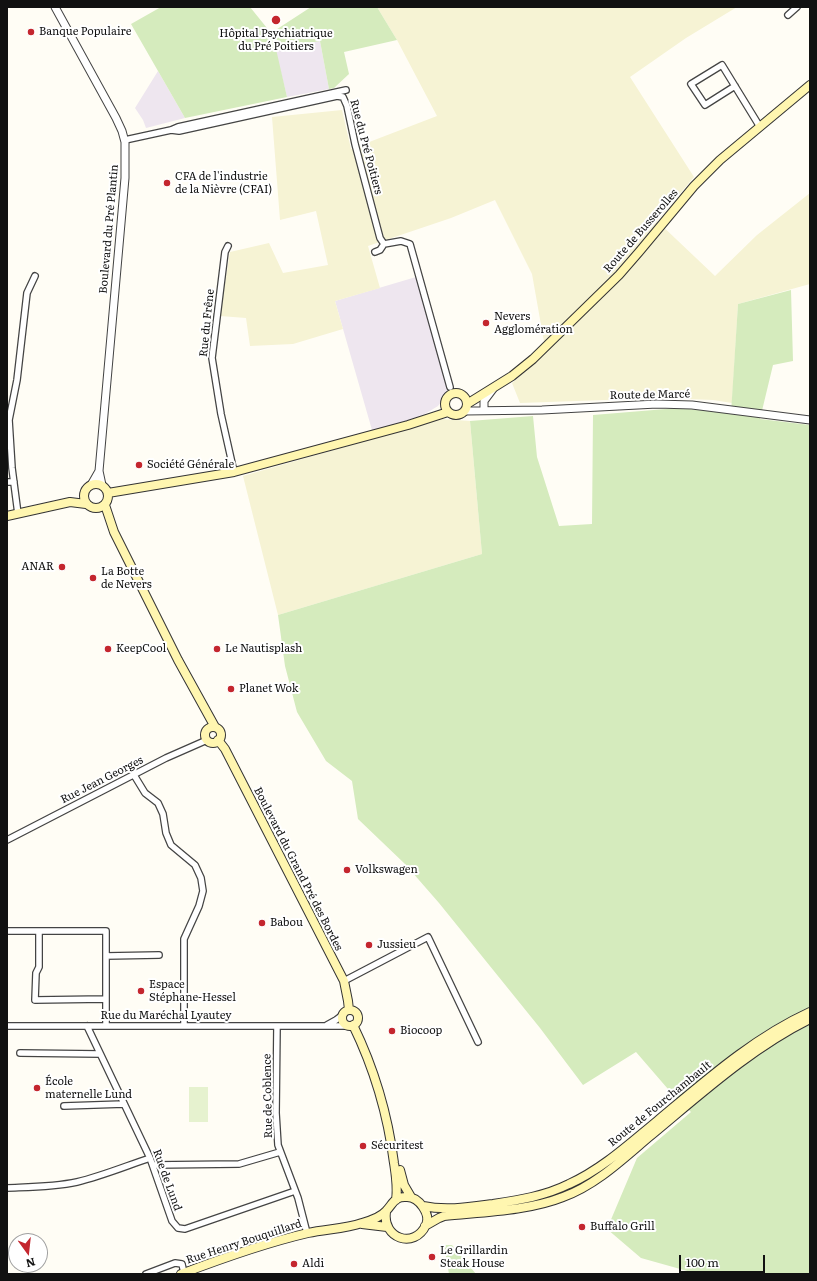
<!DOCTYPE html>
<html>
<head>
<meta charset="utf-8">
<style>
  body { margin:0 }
  #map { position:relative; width:817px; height:1281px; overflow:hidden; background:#fffdf5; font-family:Literata,serif }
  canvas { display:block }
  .frame { position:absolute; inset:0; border:8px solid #111; pointer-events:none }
  .north { position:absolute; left:8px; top:1233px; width:40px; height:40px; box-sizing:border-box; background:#fff; border:1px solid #a0a0a0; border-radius:50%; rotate:165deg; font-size:11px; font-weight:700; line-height:16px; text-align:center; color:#111 }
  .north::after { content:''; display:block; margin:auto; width:14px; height:18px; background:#c4262e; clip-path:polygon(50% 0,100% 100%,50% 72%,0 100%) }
  .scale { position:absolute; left:679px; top:1255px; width:86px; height:18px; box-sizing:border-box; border:2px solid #111; border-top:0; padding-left:5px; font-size:12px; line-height:14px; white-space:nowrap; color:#111; -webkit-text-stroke:3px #fff; paint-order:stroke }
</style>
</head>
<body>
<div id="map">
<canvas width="817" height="1281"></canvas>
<div class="frame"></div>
<div class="north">N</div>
<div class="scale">100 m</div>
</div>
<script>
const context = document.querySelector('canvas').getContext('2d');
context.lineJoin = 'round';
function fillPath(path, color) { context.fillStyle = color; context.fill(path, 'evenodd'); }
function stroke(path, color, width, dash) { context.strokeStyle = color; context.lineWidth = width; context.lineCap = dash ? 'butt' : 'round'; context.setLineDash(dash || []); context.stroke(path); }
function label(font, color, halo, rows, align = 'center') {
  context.font = font + ' Literata,serif'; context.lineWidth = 4; context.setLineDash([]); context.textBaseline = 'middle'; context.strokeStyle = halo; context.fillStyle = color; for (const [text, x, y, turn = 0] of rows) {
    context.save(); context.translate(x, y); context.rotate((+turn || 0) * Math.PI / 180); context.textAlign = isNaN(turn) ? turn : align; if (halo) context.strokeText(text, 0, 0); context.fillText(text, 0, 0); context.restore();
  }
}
fillPath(new Path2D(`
  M320,41L329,89L287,97L275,49Z
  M158,71L185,118L146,128L143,120L135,108Z
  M416,277L448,387L447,394L438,406L415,420L372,430L335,301Z`), '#eee6ef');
fillPath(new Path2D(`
  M377,7H737L686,38L630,77L694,177L657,221L715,276L757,235L810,193V284L738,304L732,403L713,400L662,398L520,403L512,383L546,353L532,274L495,200L451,218L368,246L380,288L335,301L343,329L293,344L250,346L246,318L220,316L230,252L269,243L283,273L328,265L316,211L280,220L272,117L342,110L351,149L437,116L397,40Z
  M442,419L470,421L482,554L278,615L243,476Z`), '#f6f3d4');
fillPath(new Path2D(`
  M161,7H250L271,33L311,7H377L397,40L344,52L349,74L334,88L329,89L320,41L276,49L287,97L185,118L131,24Z
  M791,290L793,361L773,365L760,419L810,425V1274H698L641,1258L607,1229L637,1158L691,1112L674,1096L636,1052L583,1085L540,1028L439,903L405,864L358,819L352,781L326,761L297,712L285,666L278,615L482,554L470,421L533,416L537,457L559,526L592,524L593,415L678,408L731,413L738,304Z
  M444,1245H452L476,1274H449Z`), '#d5ebbd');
fillPath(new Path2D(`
  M189,1087H208V1122H189Z`), '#e6f2cf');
const minor = new Path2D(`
  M788,15L797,7
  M735,86L705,105L691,84L722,65L760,127
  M171,130L179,131L337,96L343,97L347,106L355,144L380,238L384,244L401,241L410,244L450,387
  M125,140L171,130L178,127L346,90
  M228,246L225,252L212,358L221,414L234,472
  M375,252L380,250L384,244
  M7,482H14
  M18,514L12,468L9,420L17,380L27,293L35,276
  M134,775L145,793L158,803L163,814L166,833L171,845L195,865L201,878L203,891L199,906L184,939V1026
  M7,840L166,758L207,740
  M7,931H106V1026
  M39,931V967L36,973L35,1000L106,999
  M106,956L159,955
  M344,981L428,937L478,1042
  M327,1025L336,1020L344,1014
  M7,1026H351
  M87,1026L150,1158L172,1221L178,1228L185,1229L295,1191
  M277,1026L276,1113L278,1145L298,1198L307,1233
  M20,1053L100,1054
  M64,1106L124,1104
  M153,1165L239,1164L280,1152
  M7,1188C30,1187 54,1187 77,1182C102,1176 126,1166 150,1158
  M146,1274L175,1263L182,1264L184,1273`);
const tertiary = new Path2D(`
  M55,7L116,118L122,131L125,142V178L99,471L102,485
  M484,410V401L493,389
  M465,411L542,410L657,404L692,405L810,420
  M91,485L99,471`);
const secondary = new Path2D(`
  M445 404a11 11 0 1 1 22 0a11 11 0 1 1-22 0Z
  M467,404L512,376L533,359L619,275L639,252L694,186L720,160L810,85
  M84 496a12 12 0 1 1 24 0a12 12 0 1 1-24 0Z
  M108,493L234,472L408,425L448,412
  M105,505L114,532L178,660L215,727
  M7,516L70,502L86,504
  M205 735a8 8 0 1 1 16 0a8 8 0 1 1-16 0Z
  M218,740L225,749L344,981L348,1001L349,1010
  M342 1018a8 8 0 1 1 16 0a8 8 0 1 1-16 0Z
  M353,1025C374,1068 388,1116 394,1163C396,1176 398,1187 396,1200
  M400,1170L404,1185L411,1197
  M423,1206C446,1211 470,1207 493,1204C519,1200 545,1196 569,1184C602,1169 629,1144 657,1121C705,1081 753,1038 810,1012
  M362,1224L387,1227
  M425,1226L439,1218L444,1216C482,1212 528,1211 563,1197C596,1185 623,1159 649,1137C701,1094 750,1049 810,1019
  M181,1274C223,1258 265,1243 308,1233C326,1229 345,1229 362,1223C369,1221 381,1217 386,1211C393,1204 394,1196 407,1197C419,1197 431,1214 426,1225C414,1250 382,1238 386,1212`);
stroke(minor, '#444', 8);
stroke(tertiary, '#444', 9);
stroke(secondary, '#333', 10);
stroke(minor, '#fff', 5.5);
stroke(tertiary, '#fff', 7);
stroke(secondary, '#fff6b0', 8);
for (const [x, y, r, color] of [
  [276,20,5,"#c4262e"],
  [31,32,4,"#c4262e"],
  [167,183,4,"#c4262e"],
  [486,323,4,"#c4262e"],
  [139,465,4,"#c4262e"],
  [62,567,4,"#c4262e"],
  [93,578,4,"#c4262e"],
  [108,649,4,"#c4262e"],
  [217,649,4,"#c4262e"],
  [231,689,4,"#c4262e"],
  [347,870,4,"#c4262e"],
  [262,923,4,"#c4262e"],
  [369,945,4,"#c4262e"],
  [141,991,4,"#c4262e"],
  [392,1031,4,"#c4262e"],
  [37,1088,4,"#c4262e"],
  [363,1146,4,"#c4262e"],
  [582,1227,4,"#c4262e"],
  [432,1257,4,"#c4262e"],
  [294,1264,4,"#c4262e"]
]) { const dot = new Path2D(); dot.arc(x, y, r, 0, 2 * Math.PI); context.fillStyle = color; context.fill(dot); stroke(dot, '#fff', 1.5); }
label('11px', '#111', '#fff', [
  ["Banque Populaire",39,32],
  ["Hôpital Psychiatrique",276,34,"center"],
  ["du Pré Poitiers",276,47,"center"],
  ["CFA de l'industrie",175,177],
  ["de la Nièvre (CFAI)",175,190],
  ["Nevers",494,317],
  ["Agglomération",494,330],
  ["Société Générale",147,465],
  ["ANAR",54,567,"right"],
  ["La Botte",101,572],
  ["de Nevers",101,585],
  ["KeepCool",116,649],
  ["Le Nautisplash",225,649],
  ["Planet Wok",239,689],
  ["Volkswagen",355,870],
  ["Babou",270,923],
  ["Jussieu",377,945],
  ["Espace",149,985],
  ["Stéphane-Hessel",149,998],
  ["Biocoop",400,1031],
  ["École",45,1082],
  ["maternelle Lund",45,1095],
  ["Sécuritest",371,1146],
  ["Buffalo Grill",590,1227],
  ["Le Grillardin",440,1251],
  ["Steak House",440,1264],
  ["Aldi",302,1264]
], 'left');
label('11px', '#111', '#fff', [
  ["Rue du Pré Poitiers",366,147,75],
  ["Boulevard du Pré Plantin",109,229,-85],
  ["Route de Busserolles",641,231,-49],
  ["Rue du Frêne",207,323,-84],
  ["Route de Marcé",650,395,-1],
  ["Rue Jean Georges",102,780,-27],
  ["Boulevard du Grand Pré des Bordes",298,869,63],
  ["Rue du Maréchal Lyautey",166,1016],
  ["Rue de Coblence",268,1096,-91],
  ["Route de Fourchambault",660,1104,-39],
  ["Rue de Lund",167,1180,70],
  ["Rue Henry Bouquillard",244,1242,-18]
]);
</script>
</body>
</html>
